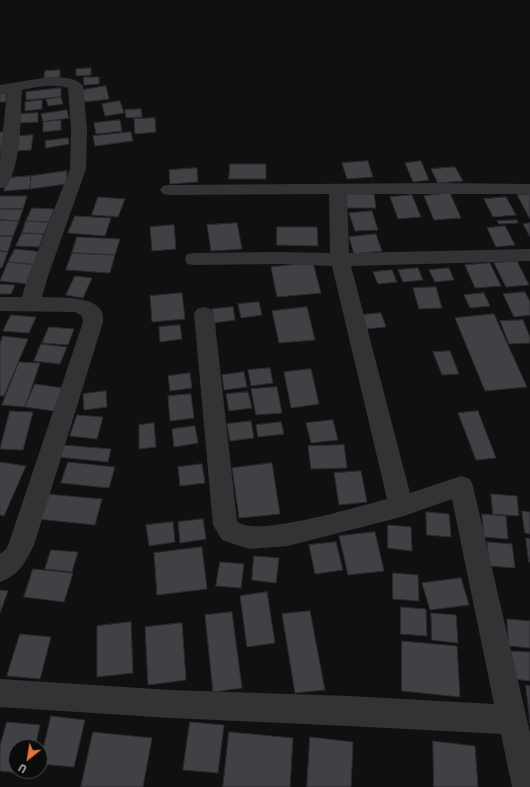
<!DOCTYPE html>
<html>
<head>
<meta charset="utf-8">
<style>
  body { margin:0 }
  #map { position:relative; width:530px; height:787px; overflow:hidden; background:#101011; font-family:"IBM Plex Sans",sans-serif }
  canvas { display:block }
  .north { position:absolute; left:8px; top:739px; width:40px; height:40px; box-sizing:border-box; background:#0b0b0c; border:1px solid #474b4e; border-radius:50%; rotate:210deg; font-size:11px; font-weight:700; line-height:16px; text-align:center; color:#a2abb0 }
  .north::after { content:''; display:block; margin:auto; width:14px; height:18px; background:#e07639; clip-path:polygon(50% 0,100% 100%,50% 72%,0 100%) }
</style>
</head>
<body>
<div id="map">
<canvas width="530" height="787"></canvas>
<div class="north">U</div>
</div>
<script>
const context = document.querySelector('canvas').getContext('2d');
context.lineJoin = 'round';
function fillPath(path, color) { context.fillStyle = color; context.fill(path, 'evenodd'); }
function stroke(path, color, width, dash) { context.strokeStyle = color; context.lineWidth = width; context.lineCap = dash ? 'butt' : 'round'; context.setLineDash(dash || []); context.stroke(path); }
const building = new Path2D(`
  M91,68V75L76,76V69Z
  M60,70V77L44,78L45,71Z
  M84,77H99V84L84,85Z
  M106,86L109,99L84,102L82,90Z
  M61,88V97L26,100V92Z
  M6,93V102H0V94Z
  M61,97L63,104L48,106L46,99Z
  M42,100V109L25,111V102Z
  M120,101L124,113L105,116L102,104Z
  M141,109L142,117L126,118L125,110Z
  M67,110L69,118L43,122L41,114Z
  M38,113V122L20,123V114Z
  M155,118L156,132L135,134L134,119Z
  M61,120V130L43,132V122Z
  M120,120L122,131L96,134L94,123Z
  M0,132H5L0,154Z
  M131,132L133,141L95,146L93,136Z
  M33,135L31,150L16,151L18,136Z
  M68,138L69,144L46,148L45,141Z
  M368,161L373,177L347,179L342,163Z
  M421,161L429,180L413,182L405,163Z
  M230,164H266V179H229Z
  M455,167L463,181L438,183L431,169Z
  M197,168L198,182L170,184L169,170Z
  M67,171L66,184L30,189L31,176Z
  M31,176L30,189L4,191L6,178Z
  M450,193L461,218L434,220L424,196Z
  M345,194H374L376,208H347Z
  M530,194V219L517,195Z
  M412,195L421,217L398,219L390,197Z
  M0,196H27L23,209H0Z
  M98,197L125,199L118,217L92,215Z
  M506,197L516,215L493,217L484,199Z
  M32,208L54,209L49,222L26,221Z
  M0,209H23L19,221L0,220Z
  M372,211L378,230L355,231L349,213Z
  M75,216L111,218L105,236L68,233Z
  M0,220L19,221L13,236H0Z
  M517,220L518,223L499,224L497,221Z
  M26,221L49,222L44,234L22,233Z
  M237,223L242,249L211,251L207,225Z
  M530,223V237L523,224Z
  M174,225L176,249L152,251L150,227Z
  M505,226L515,245L496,247L487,228Z
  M277,227H317L318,246L277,245Z
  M22,233L44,234L39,247L16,246Z
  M376,234L382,251L354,254L349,237Z
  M0,236H13L8,252L0,251Z
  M77,237L120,239L115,255L72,253Z
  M15,249L44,252L38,265L8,262Z
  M0,251L8,252L2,268H0Z
  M72,253L115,255L110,273L66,270Z
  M517,261L529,285L506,287L494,263Z
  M8,262L38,265L29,284L0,281Z
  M313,263L321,293L277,297L271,267Z
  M490,263L501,286L475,288L465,265Z
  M418,268L423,280L403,282L398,270Z
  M449,268L454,280L435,282L429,270Z
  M392,270L397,282L378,284L373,272Z
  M75,276L92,278L83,298L66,295Z
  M0,284L15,285L11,294H0Z
  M436,287L442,308L419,309L413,288Z
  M525,292L530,302V315L514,317L503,294Z
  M182,293L185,319L152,322L150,296Z
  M484,293L490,306L470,308L464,295Z
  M259,302L262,315L241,318L238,304Z
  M233,307L235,320L214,323L212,309Z
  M307,307L315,340L279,343L272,311Z
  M381,313L386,327L365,329L361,315Z
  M494,314L527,387L485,391L455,318Z
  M11,315L36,317L29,333L3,331Z
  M523,320L530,337V343L509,344L500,321Z
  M180,325L182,339L160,342L159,327Z
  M49,327L74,329L68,345L42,343Z
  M3,336L28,339L4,396H0V343Z
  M41,344L67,347L60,364L34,361Z
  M450,351L459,374L442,375L433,352Z
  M19,362L40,363L25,407L2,405Z
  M270,368L273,383L251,386L248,370Z
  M311,369L319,404L291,408L284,372Z
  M244,372L247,387L224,390L222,375Z
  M190,373L192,388L170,391L168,376Z
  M35,384L63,388L54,411L25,407Z
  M277,387L282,413L256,415L251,389Z
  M106,391L107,407L84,410L83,394Z
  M248,392L252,408L229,411L226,394Z
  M191,394L194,418L170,421L168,396Z
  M10,411L33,412L23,450L0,449Z
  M478,411L496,458L476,460L458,413Z
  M77,415L103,417L97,439L70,436Z
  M333,420L338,440L311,443L306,423Z
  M251,421L254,438L230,441L227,424Z
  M281,422L284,434L258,437L256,425Z
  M154,423L156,447L139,449V425Z
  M195,426L198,443L174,447L172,429Z
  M62,445L111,449L108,462L57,457Z
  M344,445L347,468L311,469L308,446Z
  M0,462L26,466L4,516L0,515Z
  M68,462L115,467L109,488L61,483Z
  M272,463L280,514L239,518L232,468Z
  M202,464L205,483L180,486L178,467Z
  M361,471L367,502L339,505L334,473Z
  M46,494L102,499L95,525L38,519Z
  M491,494L517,496L519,516L493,514Z
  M522,511L530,512V534L525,533Z
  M426,512L449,514L451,537L427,535Z
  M482,514L506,516L508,539L484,537Z
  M203,519L206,539L180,543L178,522Z
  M173,522L175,542L149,546L146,525Z
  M388,525L411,527L412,551L388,548Z
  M375,532L384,571L348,575L339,536Z
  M526,538L530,539V562H529Z
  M336,542L343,570L315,574L309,545Z
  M487,542L512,544L515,568L490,566Z
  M202,547L207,589L157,595L154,553Z
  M51,550L78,552L72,572L45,569Z
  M254,556L279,558L276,583L252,580Z
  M220,562L244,564L241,588L216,586Z
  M33,569L73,573L64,602L24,597Z
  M393,573L418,575L419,601L393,599Z
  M461,578L469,605L430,610L422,583Z
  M0,590L8,591L0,613Z
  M267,592L275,643L247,647L240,596Z
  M401,607L426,609L427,636L401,634Z
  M310,611L325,690L295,693L282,614Z
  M232,612L242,688L213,692L205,615Z
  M431,613L456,615L458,643L432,640Z
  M507,619L530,621V648L509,646Z
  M131,622L133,673L97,677V626Z
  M182,623L186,680L148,685L145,627Z
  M20,634L51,637L40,679L7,676Z
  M402,641L457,646L460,697L402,691Z
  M511,651L530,652V681L514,679Z
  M526,685L530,686V723Z
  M51,716L85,720L74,767L40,764Z
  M7,722L40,725L35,747H16V771H29L28,774L0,771V746Z
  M190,722L224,725L218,773L183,770Z
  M93,732L152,738L143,787H81Z
  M229,732L293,738L290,787H223Z
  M310,737L353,742L351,787H307Z
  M433,741L475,746L478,787H434Z`);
fillPath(building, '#3f4144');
stroke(building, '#2a2b2d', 1);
fillPath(new Path2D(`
  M49,77C59,77 76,77 83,86L87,129L86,169L47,279L42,297C57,298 95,295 102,312C103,315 103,319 103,322L34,545C25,563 19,575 0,582V554L6,549L9,543L83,322L82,316L75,312L0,311V297H22L27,279L70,169L71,129L68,88C54,83 36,87 22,90C20,118 22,164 6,187L0,188V159L7,93L0,95V85Z
  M441,183L530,184V194H347L349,253L530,249V261L351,266L410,493L461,476L470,479L473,486L530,733V787H512L501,734L349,726L171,718L0,707V679L171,690L349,696L494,704L452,499L401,517L288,546L249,549L222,540L213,525L194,314L197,309L204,307L211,309L214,314L237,521C253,539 363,505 387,499L332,266L279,264L194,265L187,264L185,259L187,254L194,253L279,252L330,253L329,194L169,195L163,194L160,190L163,186L169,185Z`), '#313335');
</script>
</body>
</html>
